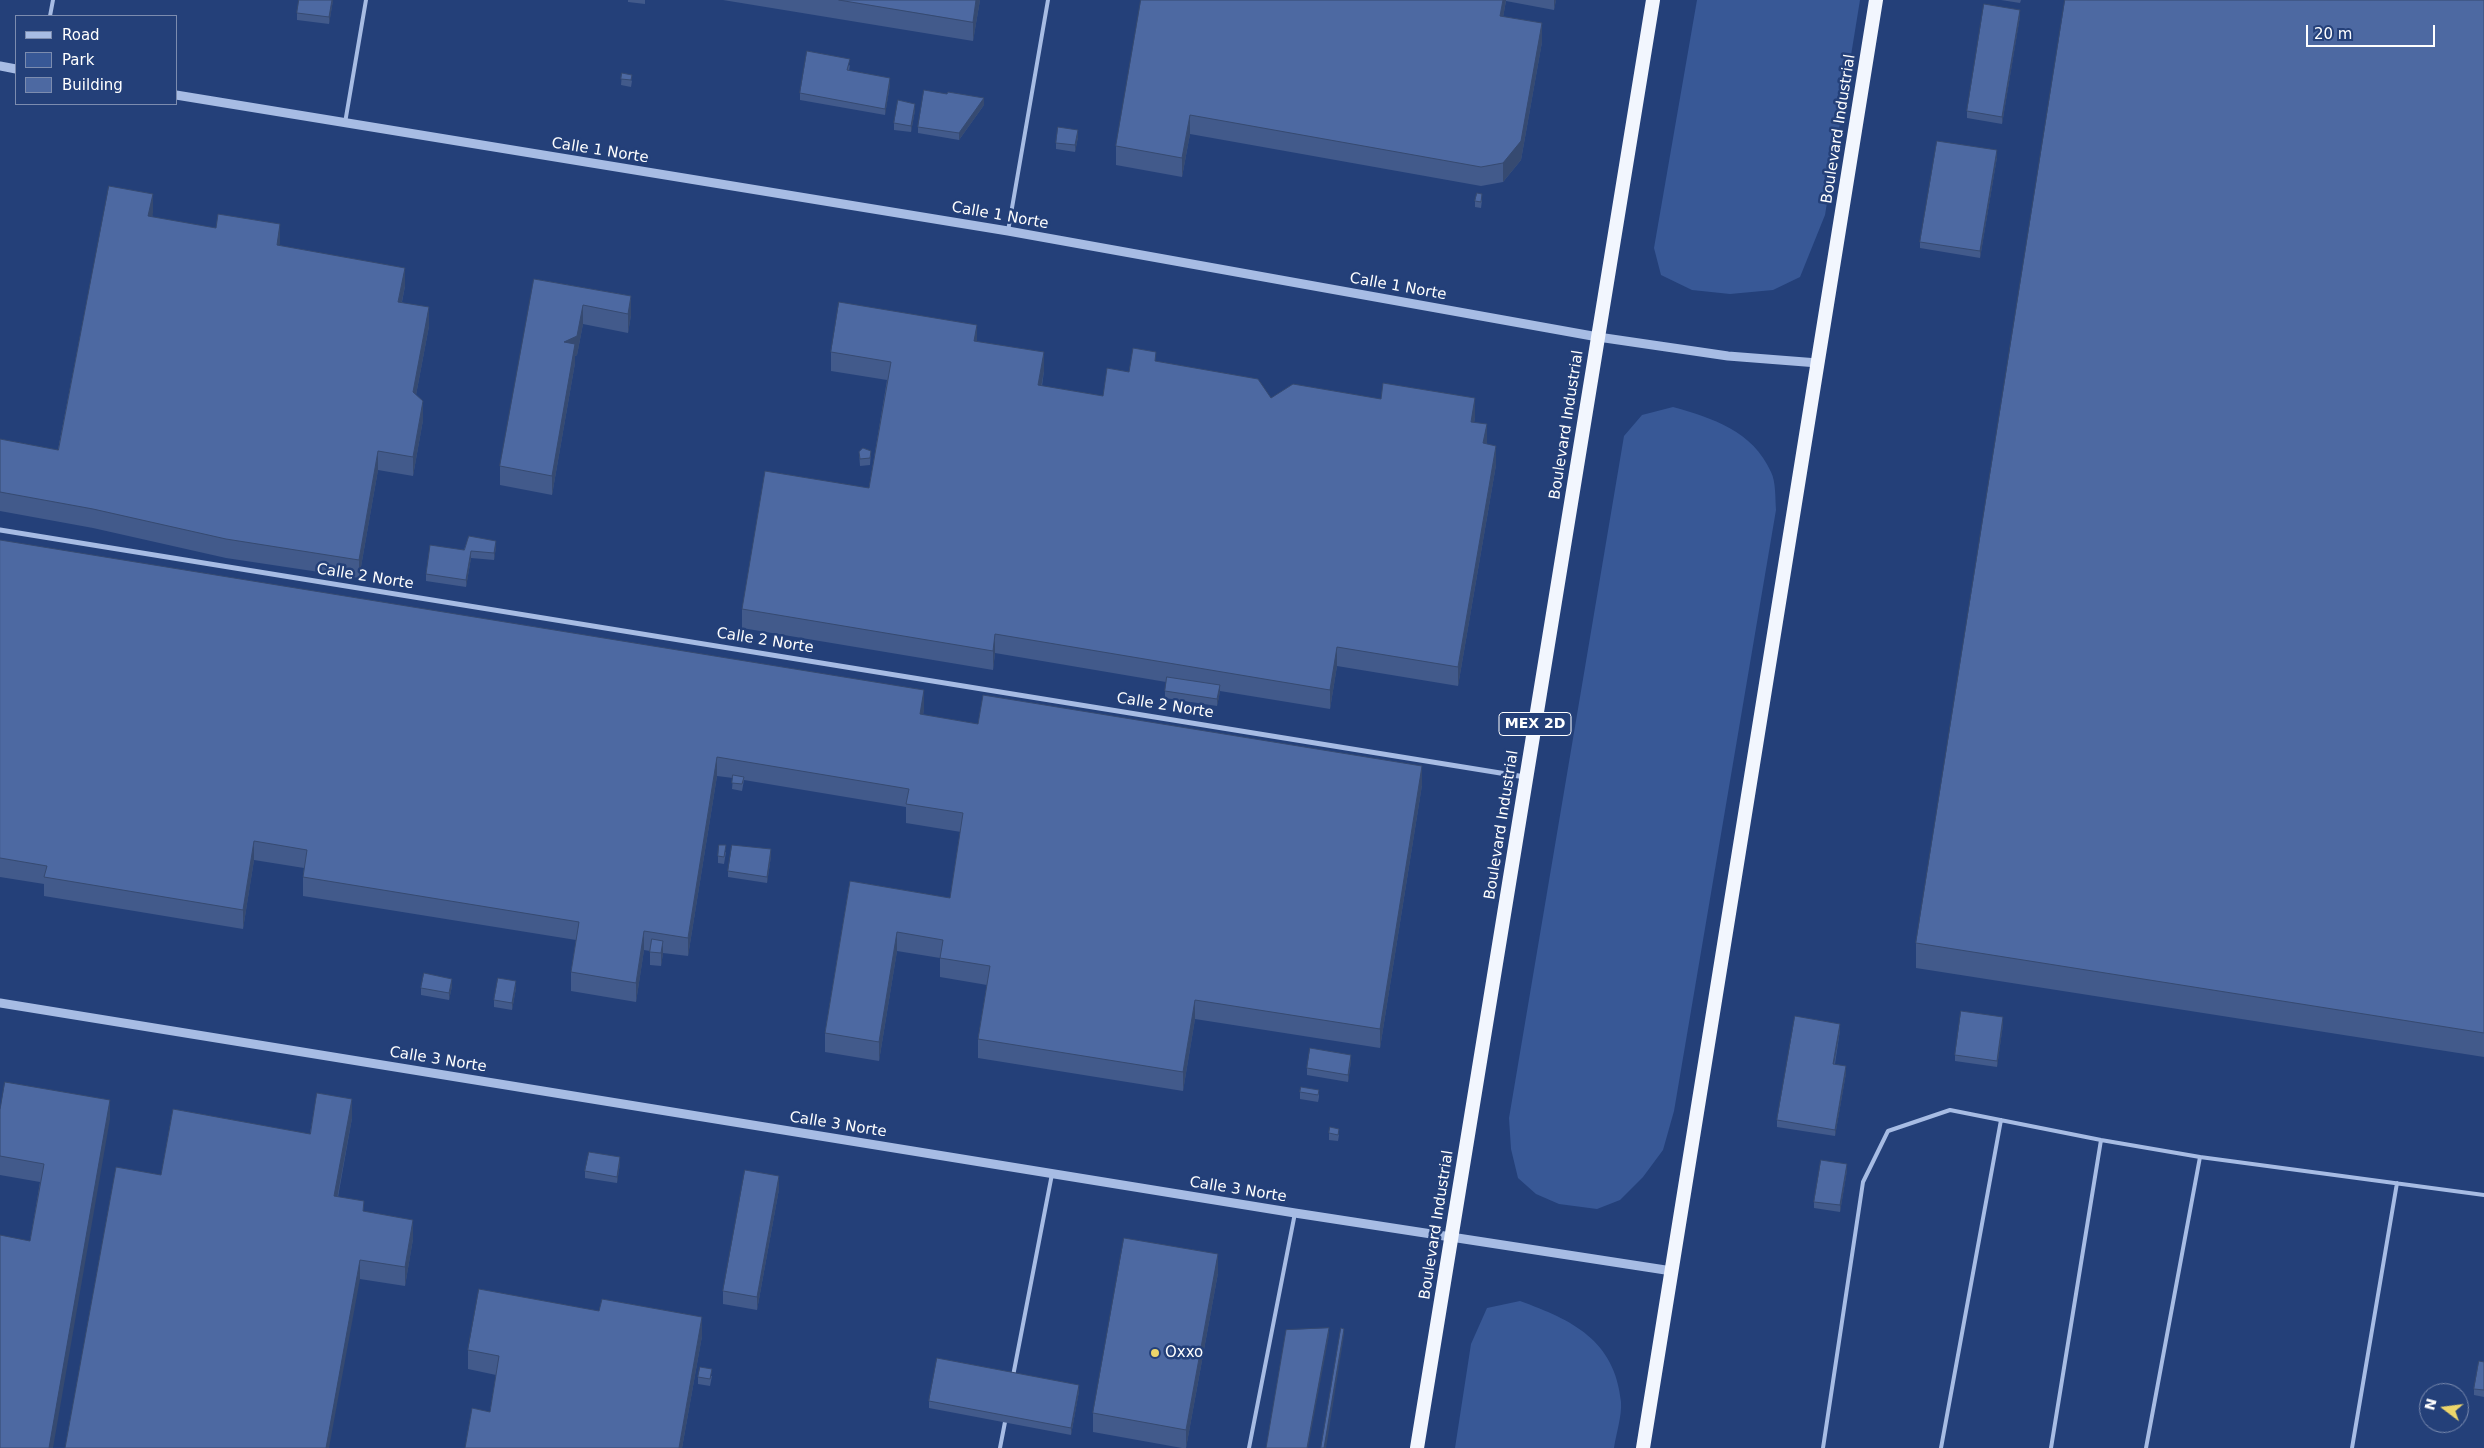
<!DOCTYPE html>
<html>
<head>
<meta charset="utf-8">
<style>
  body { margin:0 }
  #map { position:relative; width:2484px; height:1448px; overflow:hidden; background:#244079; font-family:"DejaVu Sans",sans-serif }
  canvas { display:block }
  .legend { position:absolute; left:15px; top:15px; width:162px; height:90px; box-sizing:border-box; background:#244079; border:1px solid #7c8caf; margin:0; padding:6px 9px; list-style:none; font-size:15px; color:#fff }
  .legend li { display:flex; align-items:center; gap:10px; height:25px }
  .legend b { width:25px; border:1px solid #7c8caf }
  .north { position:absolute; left:2419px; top:1383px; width:50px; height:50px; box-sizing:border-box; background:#244079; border:1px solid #7c8caf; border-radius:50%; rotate:285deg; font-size:14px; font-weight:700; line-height:20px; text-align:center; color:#fff }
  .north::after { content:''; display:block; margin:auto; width:18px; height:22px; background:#edd66b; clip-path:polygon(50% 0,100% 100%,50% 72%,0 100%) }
  .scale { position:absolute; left:2306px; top:25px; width:129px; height:22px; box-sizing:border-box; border:2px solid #fff; border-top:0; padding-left:6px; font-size:15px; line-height:18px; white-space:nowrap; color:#fff; -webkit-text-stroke:4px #244079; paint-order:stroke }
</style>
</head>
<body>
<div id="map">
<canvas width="2484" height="1448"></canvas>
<ul class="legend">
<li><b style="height:6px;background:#a7bce4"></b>Road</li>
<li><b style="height:14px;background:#385896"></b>Park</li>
<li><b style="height:14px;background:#4d69a2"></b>Building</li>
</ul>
<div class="north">N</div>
<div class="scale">20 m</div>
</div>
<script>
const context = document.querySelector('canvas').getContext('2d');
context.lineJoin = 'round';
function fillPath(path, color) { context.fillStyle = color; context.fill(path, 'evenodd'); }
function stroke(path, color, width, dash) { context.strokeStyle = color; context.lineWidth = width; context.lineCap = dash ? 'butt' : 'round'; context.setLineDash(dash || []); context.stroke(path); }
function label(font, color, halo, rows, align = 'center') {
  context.font = font + ' "DejaVu Sans",sans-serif'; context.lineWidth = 5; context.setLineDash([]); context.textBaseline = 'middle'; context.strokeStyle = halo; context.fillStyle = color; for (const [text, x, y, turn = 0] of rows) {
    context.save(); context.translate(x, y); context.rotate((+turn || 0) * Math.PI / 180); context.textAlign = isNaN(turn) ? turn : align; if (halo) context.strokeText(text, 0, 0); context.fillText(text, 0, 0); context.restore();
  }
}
fillPath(new Path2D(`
  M1697,0H1860L1825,215L1800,277L1773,290L1730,294L1692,290L1661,275L1654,248Z
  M1673,407C1712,418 1753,431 1771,472C1776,482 1775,498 1776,510L1674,1111L1663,1150L1643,1177L1620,1200L1597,1209L1559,1204L1536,1194L1518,1178L1511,1149L1509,1118L1624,436L1642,415Z
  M1520,1301C1572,1320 1615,1340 1621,1402C1622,1416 1616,1434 1614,1448H1455L1471,1344L1487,1308Z`), '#385896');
stroke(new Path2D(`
  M50,16L53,0
  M345,123L366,0
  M1008,231L1048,0
  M2200,1157L2484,1195
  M1013,1376L1052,1174
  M1000,1448L1005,1422
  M1249,1448L1295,1213
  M1823,1448L1863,1182L1888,1131L1950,1110L2101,1140L2200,1157L2146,1448
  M1941,1448L2001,1120
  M2051,1448L2101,1140
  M2352,1448L2397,1183`), '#a7bce4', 4);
stroke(new Path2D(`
  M0,530L1525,777`), '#a7bce4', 5);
stroke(new Path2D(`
  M0,66L16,69
  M176,95L1008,231L1598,337L1728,356L1818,363
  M0,1003L1295,1213L1672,1271`), '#a7bce4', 9);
stroke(new Path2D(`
  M1417,1448L1653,0
  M1643,1448L1876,0`), '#f2f6fe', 14);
fillPath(new Path2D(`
  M299,0H333L329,24L297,20V13Z
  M628,0H645V4L628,2Z
  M723,0H980L973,41Z
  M1141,0H1556L1554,10L1506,1L1503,17L1542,42L1521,160L1503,182L1481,186L1190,134L1182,177L1116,165V146Z
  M2001,0H2021L2020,3Z
  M2484,0V1057L1916,968V943Z
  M2020,16L2002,124L1967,118V111Z
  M850,65L849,71L890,84L885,115L800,100V93Z
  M622,73L632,81L631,87L621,85Z
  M984,105L959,140L918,133V127Z
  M915,110L911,132L894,130V123Z
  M1078,137L1075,152L1056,149V143Z
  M1997,157L1980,258L1920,248V242Z
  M1482,200L1481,208L1475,207V201Z
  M153,213L152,217L280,243L279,245L405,286L402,302L429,326L416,395L423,420L413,476L378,470L359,578L226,558L93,528L0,511V439L58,450Z
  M534,279L631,296V315L628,333L583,324L577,355L575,356V363L552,495L500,485V466Z
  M977,341L1044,371L1042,386L1103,396L1129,372L1156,361L1271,398L1475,417L1474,423L1487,444L1496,465L1458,686L1337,666L1330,709L1220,691L1217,706L1165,698V691L1166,682L995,653L993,670L742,628V609L869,488L887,380L831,371V352Z
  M871,451L870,465L860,466L859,452Z
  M0,540L924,709L923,715L978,724L1422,785L1380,1048L1195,1019L1183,1091L978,1058V1039L987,985L940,977V958L897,951L879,1061L825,1052V1033L850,881L950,898L961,832L906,823V807L744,780L742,791L732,789L733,778L717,776L688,956L663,953L661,966L650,965V951L644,950L636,1002L571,991V972L576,940L303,896V877L304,868L254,860L243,929L44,896V884L0,877Z
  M496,547L494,560L471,558L466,587L426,581V574L464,550Z
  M726,852L724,864L718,863V856Z
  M771,856L767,883L728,877V871Z
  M452,986L449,1000L421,995V988Z
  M516,988L512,1010L494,1007V1000Z
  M2003,1024L1997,1067L1955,1061V1055Z
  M1840,1030L1835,1064L1846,1073L1835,1136L1777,1127V1120Z
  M1351,1061L1348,1082L1307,1075V1068Z
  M1319,1090V1097L1318,1102L1300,1099V1092Z
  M0,1110L110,1119L30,1241L40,1182L0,1175Z
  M352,1118L338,1197L413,1239L405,1286L360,1279L161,1175L310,1134Z
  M1330,1127L1339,1135L1338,1141L1329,1140V1133Z
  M620,1163L617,1183L585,1178V1171Z
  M1847,1170L1840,1212L1814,1208V1202Z
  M779,1189L757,1310L723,1304V1291Z
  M1218,1273L1186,1448H1182L1093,1432V1413Z
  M702,1336L682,1448H465L490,1412L496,1375L468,1369V1350Z
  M2484,1362V1397L2474,1395V1389Z
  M712,1376L710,1386L698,1384V1377Z
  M1079,1391L1071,1435L929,1408V1401Z`), '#425a8b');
fillPath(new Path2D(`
  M332,0H333L329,24V17Z
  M976,0H980L973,41V22Z
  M1503,0H1506L1500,35V16Z
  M1554,0H1556L1554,10Z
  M2020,10V16L2002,124V117Z
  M1542,23V42L1521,160L1503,182V163Z
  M890,78V84L885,115V109Z
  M984,98V105L959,140V133Z
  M915,104V110L911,132V126Z
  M1190,115V134L1182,177V158Z
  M1078,130V137L1075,152V145Z
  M1997,150V157L1980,258V251Z
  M153,194V213L148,235V216Z
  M280,224V243L277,263V245Z
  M405,268V286L398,320V302Z
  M631,296V315L628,333V314Z
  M583,305V324L577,355L575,356V363L552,495V476L564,342Z
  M429,307V326L413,411V392Z
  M977,325V344L974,341Z
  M1044,352V371L1038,404V385Z
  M1475,398V417L1471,441V422Z
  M423,401V420L413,476V457Z
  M1487,424V443L1483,462V443Z
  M1496,446V465L1458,686V667Z
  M378,451V470L359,578V560Z
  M496,541V547L494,560V553Z
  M471,551V558L466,587V580Z
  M995,634V653L993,670V651Z
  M1337,647V666L1330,709V690Z
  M1220,685V692L1217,706V699Z
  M924,690V709L920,733V714Z
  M717,757V776L688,956V938Z
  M1422,766V785L1380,1048V1029Z
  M254,841V860L243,929V910Z
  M771,849V856L767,883V877Z
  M644,931V950L636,1002V983Z
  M897,932V951L879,1061V1042Z
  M663,941V954L661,966V953Z
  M452,979V986L449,1000V993Z
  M516,981V988L512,1010V1003Z
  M1195,1000V1019L1183,1091V1072Z
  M2003,1017V1024L1997,1067V1061Z
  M1840,1024V1030L1833,1070V1064Z
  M1351,1055V1061L1348,1082V1075Z
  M1846,1066V1073L1835,1136V1130Z
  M352,1099V1118L334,1215V1196Z
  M110,1100V1119L53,1448H49Z
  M620,1157V1163L617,1183V1177Z
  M1847,1164V1170L1840,1212V1205Z
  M779,1176V1189L757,1310V1297Z
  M413,1220V1239L405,1286V1267Z
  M1218,1254V1273L1186,1448V1430Z
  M360,1260V1279L329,1448H326Z
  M702,1317V1336L682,1448H679Z
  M1329,1328V1335L1308,1448H1307Z
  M1344,1329V1335L1326,1448H1324Z
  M1079,1385V1391L1071,1435V1428Z`), '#364a71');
const building = new Path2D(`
  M299,0H332L329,17L297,13Z
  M839,0H976L973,22Z
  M1141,0H1503L1500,16L1542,23L1521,141L1503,163L1481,167L1190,115L1182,158L1116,146Z
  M2065,0H2484V1033L1916,943Z
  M1984,4L2020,10L2002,117L1967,111Z
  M807,51L850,59L847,70L890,78L885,109L800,93Z
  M622,73L632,75L631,80L621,79Z
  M924,90L947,94L948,92L984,98L959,133L918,127Z
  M898,100L915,104L911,126L894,123Z
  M1058,127L1078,130L1075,145L1056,143Z
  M1937,141L1997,150L1980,251L1920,242Z
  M109,186L153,194L148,216L216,228L218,214L280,224L277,245L405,268L398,302L429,307L413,392L423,401L413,457L378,451L359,560L226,539L93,509L0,492V439L58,450Z
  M1477,193L1482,194L1481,202L1475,201Z
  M534,279L631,296L628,314L583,305L577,336L564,342L575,344L552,476L500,466Z
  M839,302L977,325L974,341L1044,352L1038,385L1103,396L1107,368L1129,372L1133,348L1156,352L1155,361L1258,379L1271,398L1293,384L1381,399L1383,383L1475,398L1471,422L1487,424L1483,443L1496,446L1458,667L1337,647L1330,690L995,634L993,651L742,609L765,471L869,488L891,362L831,352Z
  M863,448L871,451L870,458L860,459L859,452Z
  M469,536L496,541L494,553L471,551L466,580L426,574L430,545L464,550Z
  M0,540L924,690L920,714L978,724L983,695L1422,766L1380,1029L1195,1000L1183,1072L978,1039L990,966L940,958L943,940L897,932L879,1042L825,1033L850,881L950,898L963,813L906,804L909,789L717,757L688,938L644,931L636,983L571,972L579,922L303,877L307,850L254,841L243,910L44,877L47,866L0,858Z
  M1167,677L1220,685L1217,699L1165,691Z
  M733,775L744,777L742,784L732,783Z
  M719,845H726L724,857L718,856Z
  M732,845L771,849L767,877L728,871Z
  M652,939L663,941L661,953L650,952Z
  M424,973L452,979L449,993L421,988Z
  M498,978L516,981L512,1003L494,1000Z
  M1961,1011L2003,1017L1997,1061L1955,1055Z
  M1795,1016L1840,1024L1833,1064L1846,1066L1835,1130L1777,1120Z
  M1310,1048L1351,1055L1348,1075L1307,1068Z
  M5,1082L110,1100L49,1448H0V1235L30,1241L44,1164L0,1156V1110Z
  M1301,1087L1319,1090L1318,1095L1300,1092Z
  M317,1093L352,1099L334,1196L364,1201L363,1211L413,1220L405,1267L360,1260L326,1448H65L116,1167L161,1175L173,1109L310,1134Z
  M1330,1127L1339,1129L1338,1135L1329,1133Z
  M589,1152L620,1157L617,1177L585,1171Z
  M1821,1160L1847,1164L1840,1205L1814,1202Z
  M745,1170L779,1176L757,1297L723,1291Z
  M1124,1238L1218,1254L1186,1430L1093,1413Z
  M479,1289L599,1311L602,1299L702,1317L679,1448H465L472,1408L490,1412L499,1356L468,1350Z
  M1329,1328L1307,1448H1266L1286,1330Z
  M1341,1328L1344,1329L1324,1448H1321Z
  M937,1358L1079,1385L1071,1428L929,1401Z
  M2479,1361L2484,1362V1390L2474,1389Z
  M700,1367L712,1369L710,1379L698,1377Z`);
fillPath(building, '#4d69a2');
stroke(building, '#364a71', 1);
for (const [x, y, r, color] of [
  [1155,1353,5,"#edd66b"]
]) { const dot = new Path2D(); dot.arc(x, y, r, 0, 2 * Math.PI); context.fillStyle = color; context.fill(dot); stroke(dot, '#244079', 2); }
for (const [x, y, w] of [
  [1535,724,72]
]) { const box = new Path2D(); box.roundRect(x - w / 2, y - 11.5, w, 23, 4); context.fillStyle = '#244079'; context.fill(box); stroke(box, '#fff', 1); }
label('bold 14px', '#fff', null, [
  ["MEX 2D",1535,724]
]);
label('15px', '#fff', '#244079', [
  ["Boulevard Industrial",1839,129,-81],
  ["Calle 1 Norte",600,151,9],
  ["Calle 1 Norte",1000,216,10],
  ["Calle 1 Norte",1398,287,10],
  ["Boulevard Industrial",1567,425,-81],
  ["Calle 2 Norte",365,577,9],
  ["Calle 2 Norte",765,641,9],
  ["Calle 2 Norte",1165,706,9],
  ["Boulevard Industrial",1502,825,-81],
  ["Calle 3 Norte",438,1060,9],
  ["Calle 3 Norte",838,1125,9],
  ["Calle 3 Norte",1238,1190,9],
  ["Boulevard Industrial",1437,1225,-81]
]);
label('15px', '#fff', '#244079', [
  ["Oxxo",1165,1353]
], 'left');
</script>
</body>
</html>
